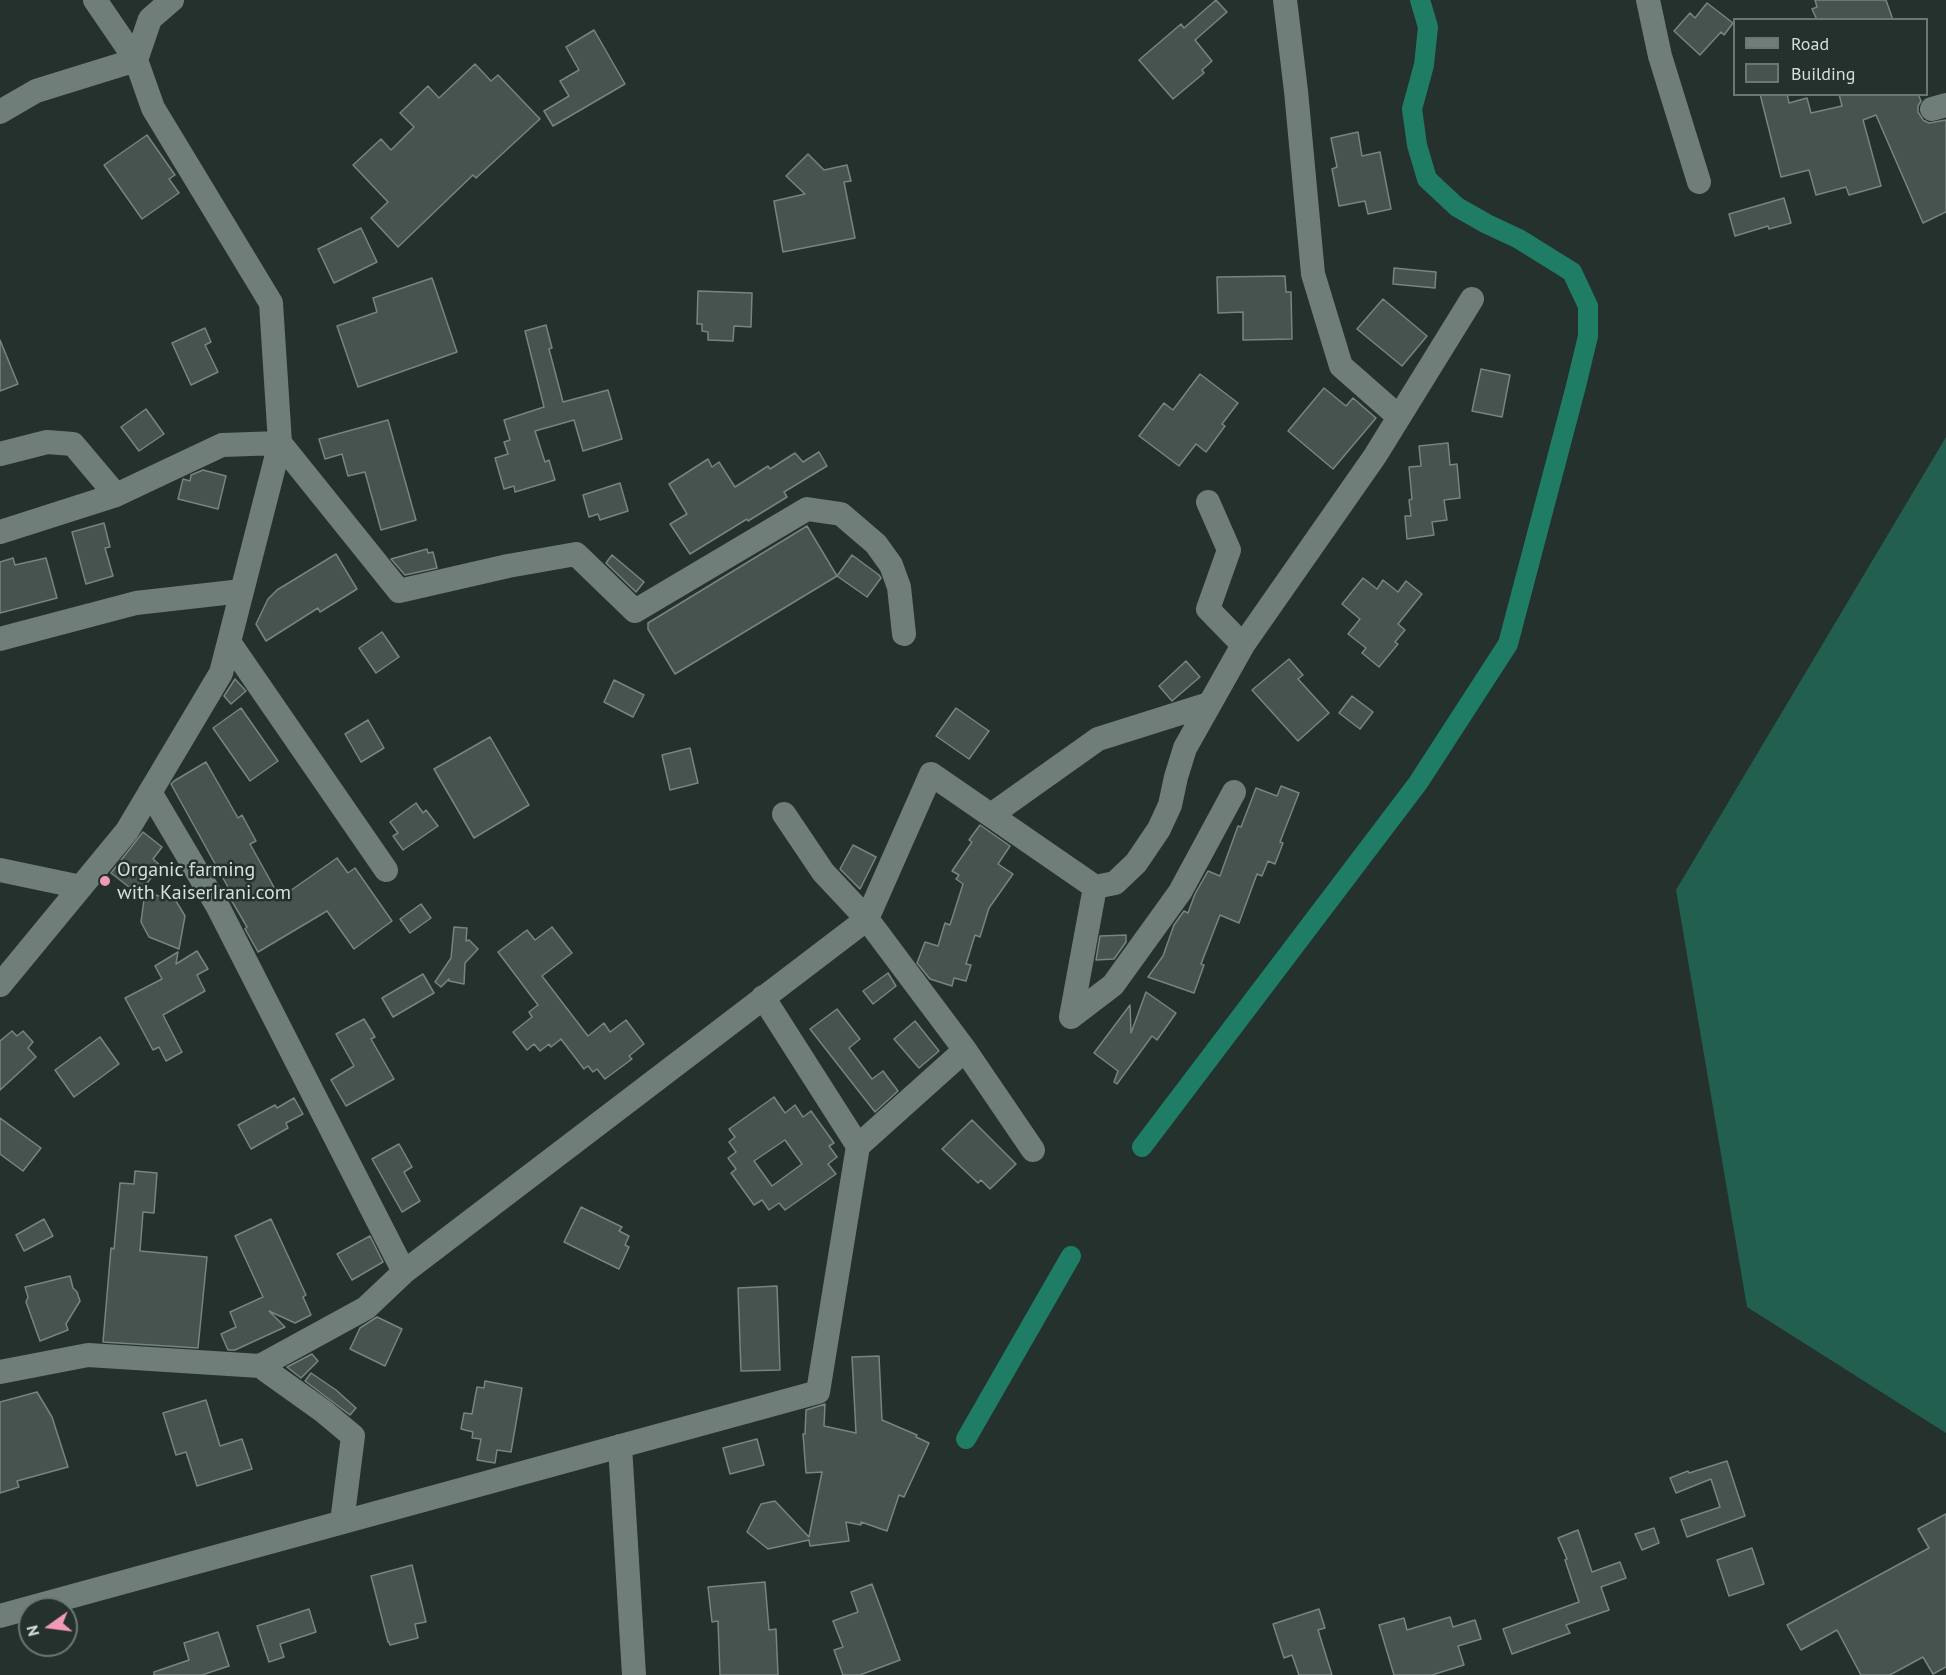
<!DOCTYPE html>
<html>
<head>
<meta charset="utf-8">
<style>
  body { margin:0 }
  #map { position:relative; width:1946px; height:1675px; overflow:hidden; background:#24312d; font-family:"PT Sans",sans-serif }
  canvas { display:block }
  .legend { position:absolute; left:1733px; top:18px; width:195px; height:78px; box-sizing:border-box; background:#24312d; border:2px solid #6c7773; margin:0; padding:8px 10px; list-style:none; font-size:18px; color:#d7dfdc }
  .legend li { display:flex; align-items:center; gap:12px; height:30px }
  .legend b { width:30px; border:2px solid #6c7773 }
  .north { position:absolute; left:18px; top:1597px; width:60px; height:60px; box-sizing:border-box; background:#24312d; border:2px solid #6c7773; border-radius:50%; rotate:256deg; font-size:16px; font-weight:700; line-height:24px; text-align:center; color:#d7dfdc }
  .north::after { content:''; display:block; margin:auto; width:21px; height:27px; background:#f09ab5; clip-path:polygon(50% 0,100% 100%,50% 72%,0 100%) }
</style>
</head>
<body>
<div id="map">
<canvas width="1946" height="1675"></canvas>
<ul class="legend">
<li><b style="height:8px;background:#707e79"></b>Road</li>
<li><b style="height:16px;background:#46534f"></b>Building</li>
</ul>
<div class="north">N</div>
</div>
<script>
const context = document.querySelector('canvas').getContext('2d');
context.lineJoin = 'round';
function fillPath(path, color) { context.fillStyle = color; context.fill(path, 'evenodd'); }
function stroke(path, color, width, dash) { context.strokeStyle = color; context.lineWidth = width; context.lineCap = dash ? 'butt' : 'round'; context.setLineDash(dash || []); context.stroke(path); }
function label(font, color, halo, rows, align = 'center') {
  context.font = font + ' "PT Sans",sans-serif'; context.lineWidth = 5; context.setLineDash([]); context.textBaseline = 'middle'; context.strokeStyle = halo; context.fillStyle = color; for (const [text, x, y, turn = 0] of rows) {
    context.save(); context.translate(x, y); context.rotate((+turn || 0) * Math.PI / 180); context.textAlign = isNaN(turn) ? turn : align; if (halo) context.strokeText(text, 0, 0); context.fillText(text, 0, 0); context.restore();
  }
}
fillPath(new Path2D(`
  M1946,437V1433L1747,1307L1676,890Z`), '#225f4f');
stroke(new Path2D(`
  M1142,1147L1418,783L1508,644L1576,386L1588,336V306L1572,272L1519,239L1487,224L1457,207L1427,179L1417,145L1412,109L1424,65L1428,27L1420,0
  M966,1439L1071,1256`), '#1f7c65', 20);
const building = new Path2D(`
  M1216,0L1227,12L1195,40L1212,61L1202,70L1204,73L1173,99L1139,60L1181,24L1184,28Z
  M1815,0H1886L1893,20H1817L1812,9L1817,7Z
  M1707,3L1733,23L1724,35L1721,32L1700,55L1674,31L1690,13L1695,18Z
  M594,30L625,84L553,126L544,111L569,96L560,81L579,70L566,47Z
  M475,64L491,81L498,75L540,119L476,178L473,175L398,247L371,218L388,202L353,165L381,139L391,150L414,127L400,113L428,86L439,98Z
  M1760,94H1787L1789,103L1807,98L1811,113L1842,106L1839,94H1918L1921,101L1918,106V112L1923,120L1929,123L1946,120V212L1923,223L1876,115L1863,120L1881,186L1849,195L1846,187L1816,195L1809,170L1781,177Z
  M1358,132L1362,156L1380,152L1391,209L1368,214L1365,201L1339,206L1332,169L1337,167L1331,138Z
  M147,135L175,175L169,179L179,193L142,219L104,165Z
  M808,154L824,170L847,165L851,181L844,182L855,238L783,252L774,201L805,194L786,176Z
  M1784,198L1791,223L1769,229L1768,226L1735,236L1729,214Z
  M361,228L377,262L334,283L318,249Z
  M1394,268L1436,272L1435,288L1393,284Z
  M1285,276L1286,292H1291L1292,339L1243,340V312L1218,313L1217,277Z
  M432,278L457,352L358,387L337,326L377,312L373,298Z
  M698,291L752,293L751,327L734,326L733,341L708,340V332L702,331V324H697Z
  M1383,299L1427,336L1402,366L1357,329Z
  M546,325L552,348L549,349L563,402L608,390L622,439L583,451L574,420L535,431L545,462L549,460L555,480L515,492L514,486L504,489L495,458L508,454L504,442L510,440L504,420L544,407L525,331Z
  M205,328L211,342L205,345L218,372L191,385L172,343Z
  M0,340L18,384L0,391Z
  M1481,369L1510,375L1502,417L1472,411Z
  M1200,374L1238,403L1222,424L1225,426L1206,452L1196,444L1179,466L1139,436L1164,403L1173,410Z
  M1324,388L1346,406L1353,398L1376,418L1333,469L1288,431Z
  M146,409L164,434L139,451L121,427Z
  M388,420L416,520L381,530L365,472L348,476L342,454L325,459L319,439Z
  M1448,443L1450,465L1457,464L1460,498L1444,500L1447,520L1432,522L1434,535L1407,539L1405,516H1411L1409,500L1412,499L1409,467L1421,466L1419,446Z
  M819,452L827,466L784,492L787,497L748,521L747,519L690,554L670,524L687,514L669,484L708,459L712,467L719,462L735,487L768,466L770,469L795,453L803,462Z
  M203,470L226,476L218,509L178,499L183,479L190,481L191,475Z
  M620,483L628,511L600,520L598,514L589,517L583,495Z
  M104,523L110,547L105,548L113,576L86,584L72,532Z
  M807,526L837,576L675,674L648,629V623Z
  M427,549L428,553L433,552L437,568L405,575L391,559Z
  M336,554L357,589L320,612L318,608L266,641L256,624L268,599L277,590Z
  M612,555L644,582L636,592L606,563Z
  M852,555L879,575L881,578L867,597L837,576Z
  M13,558L15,565L46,558L57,598L0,613V562Z
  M1363,578L1377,589L1383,580L1398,592L1406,581L1422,594L1398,624L1405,630L1395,642L1398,644L1379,667L1362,653L1366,648L1348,634L1360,619L1342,604Z
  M382,632L399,657L376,673L359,648Z
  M1289,659L1303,675L1298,679L1329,713L1298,741L1252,690Z
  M1186,661L1200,677L1172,701L1159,686Z
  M235,679L246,691L231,704L224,696Z
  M614,680L644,695L633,717L604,702Z
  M1352,696L1373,712L1360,729L1339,713Z
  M241,708L278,761L250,781L213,728Z
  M956,708L989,731L969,759L936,736Z
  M368,720L384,748L361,762L345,734Z
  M490,737L529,805L474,838L434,769Z
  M690,748L698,783L670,790L662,755Z
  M206,762L238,818L242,815L256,841L250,844L280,898L337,858L348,873L355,868L392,921L354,949L327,911L258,952L245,929L247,927L226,891L229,889L171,784L174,781Z
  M1281,786L1299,793L1280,842L1283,843L1275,864L1268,861L1262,876L1257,874L1239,923L1220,915L1201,964L1204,965L1194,993L1148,977L1163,956L1174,925L1184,911L1188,913L1195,894L1208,871L1220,876L1238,826L1241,827L1256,788L1277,796Z
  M416,803L423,813L426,810L438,826L403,850L393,836L398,833L390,822Z
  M980,825L1010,846L998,864L1013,874L989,908L980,937L975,935L966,964L971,965L966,981L954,978L952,986L930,979L917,963L925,942L938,946L945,923L950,925L963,884L956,879L959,875L952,871L972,842L969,840Z
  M143,832L162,847L153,859L161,866L138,894L111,873Z
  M853,845L876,857L860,889L840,869Z
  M145,892L176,901L185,916L179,949L149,937L141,922Z
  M421,904L431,918L410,933L400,919Z
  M454,927L467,928L466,941L469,940L478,949L465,963L464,984L449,981V979L441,987L435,982L451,958Z
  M552,927L572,953L542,976L588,1036L604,1023L610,1032L626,1020L644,1044L629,1056L632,1059L605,1079L597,1069L593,1072L588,1066L584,1069L561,1039L551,1047L549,1044L540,1051L534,1044L527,1050L513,1032L532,1017L529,1012L538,1005L498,952L527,930L535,940Z
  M1126,935V942L1114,959L1096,960L1100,936Z
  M197,951L208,969L197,975L205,991L163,1015L182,1052L166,1061L159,1047L153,1050L125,998L162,979L155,966L178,952L176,964Z
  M888,973L896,986L873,1004L863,991Z
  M423,974L434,993L393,1017L382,998Z
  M1146,992L1176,1013L1157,1040L1152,1036L1117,1084L1114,1082L1118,1071L1094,1053L1130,1005L1131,1033Z
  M837,1009L860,1039L849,1048L872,1079L883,1071L898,1091L875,1112L810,1029Z
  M364,1019L375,1037L371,1039L394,1079L346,1106L331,1080L354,1066L336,1034Z
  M915,1021L939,1051L919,1068L894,1039Z
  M12,1031L17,1036L23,1031L33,1042L28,1048L36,1057L0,1090V1041Z
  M100,1037L119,1064L74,1097L55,1070Z
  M774,1097L785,1113L795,1105L803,1117L811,1111L834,1143L829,1146L837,1157L828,1164L836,1174L785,1210L779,1203L769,1210L762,1200L754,1205L731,1173L736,1169L728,1158L736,1152L729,1142L735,1137L729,1129ZM785,1140L802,1164L772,1186L754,1161Z
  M294,1098L303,1114L286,1123L288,1128L251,1149L238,1125L275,1105L277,1108Z
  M0,1118L41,1148L23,1171L0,1154Z
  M972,1120L1016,1164L990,1189L981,1180L978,1183L942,1149Z
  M399,1144L412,1167L404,1172L420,1201L402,1212L372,1159Z
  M135,1171L157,1173L154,1213L143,1212L140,1251L207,1257L198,1348L103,1342L111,1248L114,1249L120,1183L134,1184Z
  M581,1207L622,1227L619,1231L629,1236L625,1245L629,1247L619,1269L564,1242Z
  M44,1219L53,1236L24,1251L16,1235Z
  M271,1219L306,1295L303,1297L311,1315L295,1323L269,1311L285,1327L235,1350H228L221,1334L236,1327L230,1312L263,1297L235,1236Z
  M370,1236L383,1262L352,1280L337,1254Z
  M70,1276L73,1288L77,1292L80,1301L66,1324L68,1330L40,1341L26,1302L28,1297L25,1287Z
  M777,1286L780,1370L741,1371L738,1288Z
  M377,1317L402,1329L385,1366L350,1349L360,1328Z
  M312,1354L318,1361L301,1378L287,1367Z
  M879,1356L882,1420L917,1435L916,1437L929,1443L904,1497L899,1495L887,1531L861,1522V1525L846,1522L849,1541L810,1546L809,1540L768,1549L747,1532L761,1504L775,1501L809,1537L822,1472L806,1473L803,1434H805L806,1410L825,1404L824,1426L856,1433L852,1357Z
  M311,1373L336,1390L356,1408L350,1415L305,1381Z
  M485,1381L522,1388L511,1452L497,1450L495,1463L477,1460L481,1439L472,1438L473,1432L461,1429L464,1413L472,1414L477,1387L484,1388Z
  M37,1392L52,1417L68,1467L17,1481L19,1487L0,1493V1402Z
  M206,1400L220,1446L242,1439L252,1469L197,1486L186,1452L176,1455L163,1413Z
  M757,1439L764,1465L730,1474L723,1448Z
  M1727,1461L1745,1516L1687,1537L1681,1520L1720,1507L1711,1479L1676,1493L1670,1478L1688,1471L1689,1473Z
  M1946,1514V1667L1933,1674L1923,1657L1890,1675H1861L1837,1630L1801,1650L1787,1625L1929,1548L1918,1529Z
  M1654,1528L1659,1543L1642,1550L1635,1534Z
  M1578,1530L1592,1572L1620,1562L1626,1578L1601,1587L1609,1610L1566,1625L1570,1633L1512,1654L1503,1629L1579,1602L1565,1560L1567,1559L1558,1538Z
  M1752,1548L1764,1584L1729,1596L1717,1560Z
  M412,1565L426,1622L415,1624L418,1638L390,1645L389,1642H388L371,1576Z
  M765,1582L769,1630L776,1629L778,1675H720L718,1621L712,1622L708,1587Z
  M872,1584L900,1660L860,1675H843L834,1650L843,1647L833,1621L858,1612L851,1592Z
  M309,1609L316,1632L280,1644L284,1657L269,1662L257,1626Z
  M1319,1609L1325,1628L1318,1630L1332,1675H1299L1292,1655L1284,1658L1273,1624Z
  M1450,1617L1453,1627L1475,1620L1481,1639L1458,1646L1464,1665L1432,1675H1394L1379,1625L1404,1618L1407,1630Z
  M218,1632L229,1666L202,1675H154V1672L189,1660L184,1643Z`);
fillPath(building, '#46534f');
stroke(building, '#778580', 1.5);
stroke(new Path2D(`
  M1285,0L1296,91L1313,274L1341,366L1399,417
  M1648,0L1660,56L1699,182
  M1932,109L1946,105
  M0,112L36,91L136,60L150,19L172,0
  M0,454L47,442L73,444L116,495
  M1208,502L1229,550L1208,609L1243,645
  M0,532L116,495L222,445L280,443L399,591L508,566L576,554L635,611L807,509L841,514L876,544L891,565L899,587L904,634
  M0,639L136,603L242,591
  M229,642L386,870
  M150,792L218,907L404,1272
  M784,814L823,872L867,919L965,1050L1033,1150
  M991,815L1098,739L1209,704
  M0,870L81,887
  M1095,887L1115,883L1136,863L1159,829L1170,805L1176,777L1185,748L1243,645L1375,456L1472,299
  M0,985L127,831L221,673L280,443L271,303L153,108L136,60L95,0
  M763,997L858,1146
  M1071,1017L1113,985L1180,892L1234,792
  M260,1366L323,1411L353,1436L342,1522
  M0,1372L88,1355L260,1366L366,1308L404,1272L867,919L931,774L1095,887L1071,1017
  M620,1446L634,1675
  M0,1616L818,1392L858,1146L965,1050`), '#707e79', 24);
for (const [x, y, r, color] of [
  [105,881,6,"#f09ab5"]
]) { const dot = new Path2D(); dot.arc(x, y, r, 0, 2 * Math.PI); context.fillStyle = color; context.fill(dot); stroke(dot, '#24312d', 2); }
label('20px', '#d7dfdc', '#24312d', [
  ["Organic farming",117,870],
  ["with KaiserIrani.com",117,893]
], 'left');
</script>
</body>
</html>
